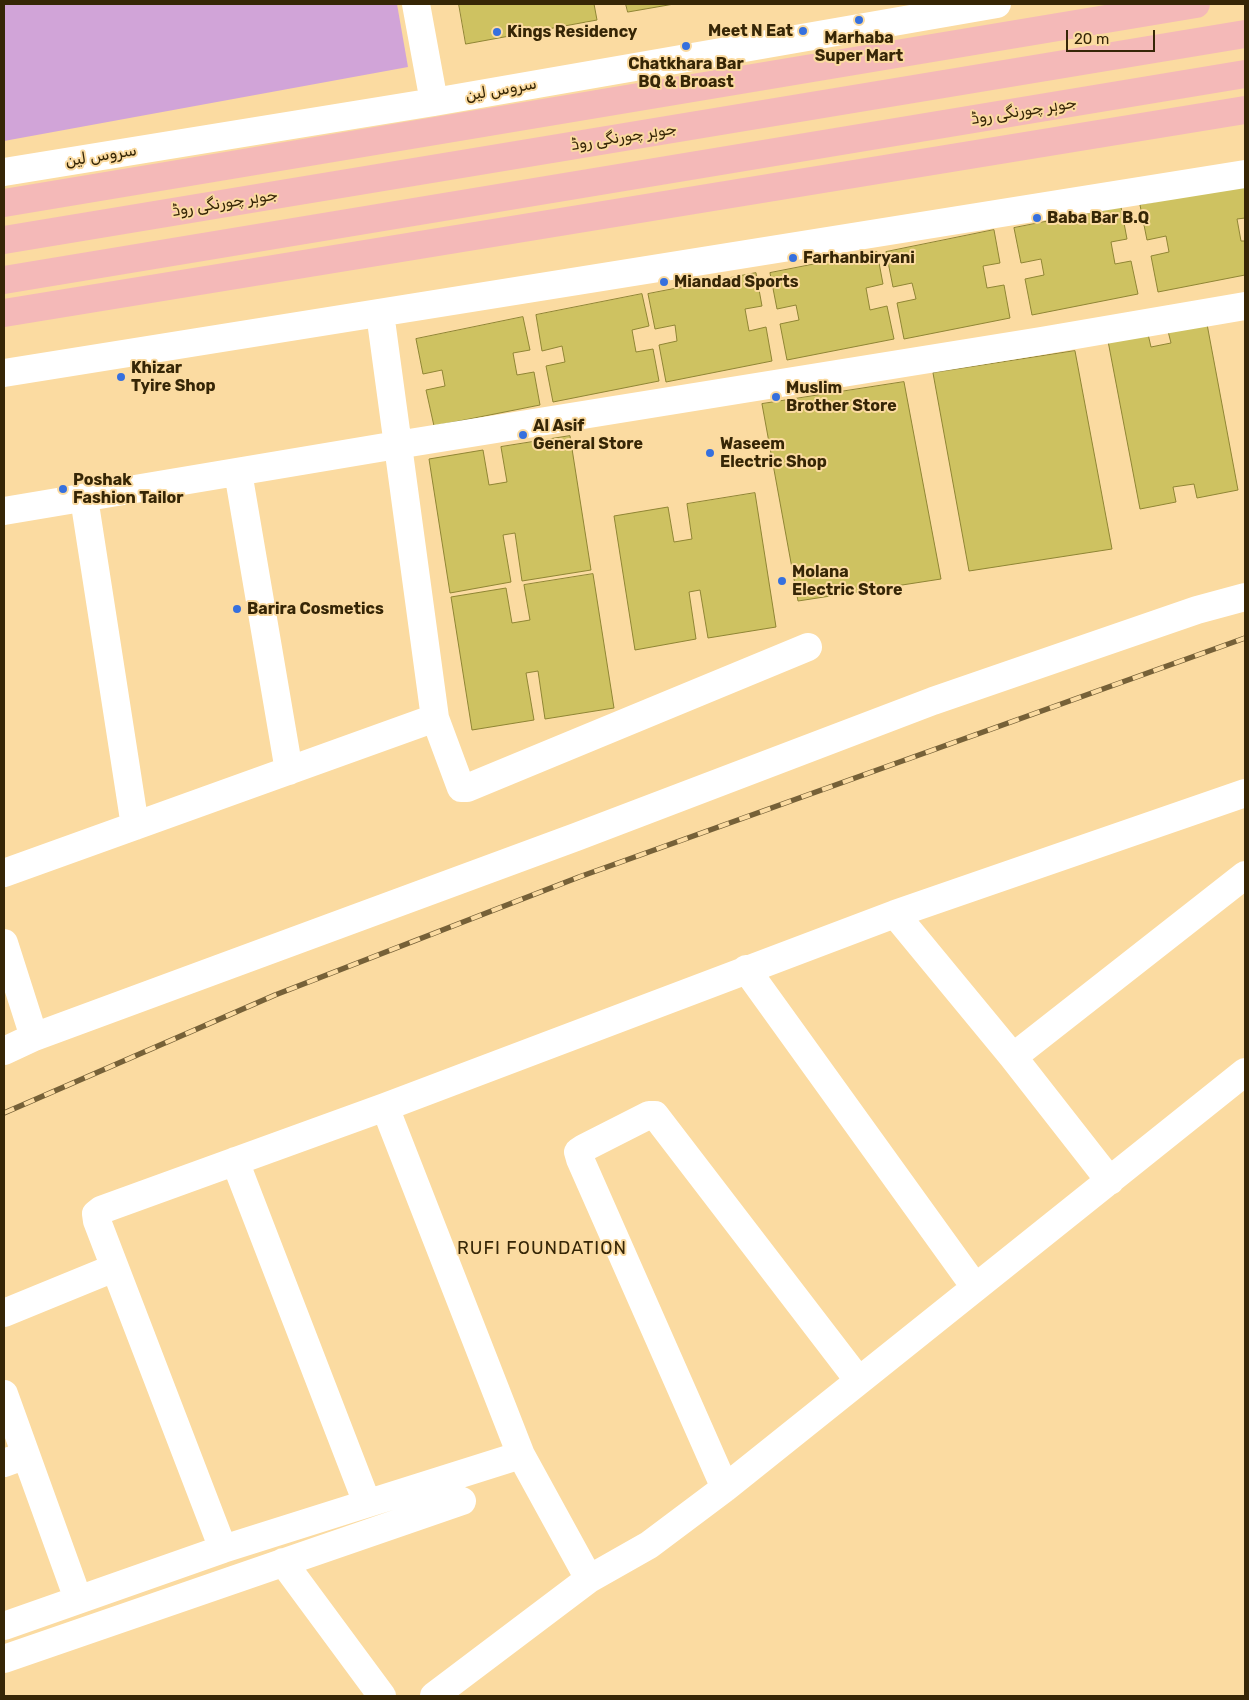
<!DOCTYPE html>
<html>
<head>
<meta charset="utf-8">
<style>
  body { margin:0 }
  #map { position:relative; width:1249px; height:1700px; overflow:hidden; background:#fbdba1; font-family:Rubik,sans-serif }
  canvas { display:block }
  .frame { position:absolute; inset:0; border:5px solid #362606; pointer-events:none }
  .scale { position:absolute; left:1066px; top:30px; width:89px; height:22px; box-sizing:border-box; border:2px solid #362606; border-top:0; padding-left:6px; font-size:15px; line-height:18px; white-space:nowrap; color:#362606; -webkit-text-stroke:4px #fbdba1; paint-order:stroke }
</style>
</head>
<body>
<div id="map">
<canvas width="1249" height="1700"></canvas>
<div class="frame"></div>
<div class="scale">20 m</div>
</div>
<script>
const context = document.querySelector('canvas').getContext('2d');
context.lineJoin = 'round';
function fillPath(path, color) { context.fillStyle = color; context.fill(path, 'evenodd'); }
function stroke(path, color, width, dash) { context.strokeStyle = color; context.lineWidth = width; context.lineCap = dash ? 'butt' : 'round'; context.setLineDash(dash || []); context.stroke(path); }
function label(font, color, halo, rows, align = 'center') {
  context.font = font + ' Rubik,Cairo,sans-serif'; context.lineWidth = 4; context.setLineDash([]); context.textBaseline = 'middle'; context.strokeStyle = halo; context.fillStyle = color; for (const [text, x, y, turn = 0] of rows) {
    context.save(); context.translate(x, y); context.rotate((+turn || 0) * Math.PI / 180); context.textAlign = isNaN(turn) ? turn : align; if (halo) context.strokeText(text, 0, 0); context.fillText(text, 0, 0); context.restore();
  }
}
fillPath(new Path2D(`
  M4,4H397L408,67L4,141Z`), '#d1a4d8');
const building = new Path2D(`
  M459,4H594L597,20L466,44Z
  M626,4H674L628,12Z
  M1245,184V218L1237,219L1241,241H1245V275L1158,292L1151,256L1169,252L1166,236L1147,240L1140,205Z
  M1121,207L1127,239L1111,242L1115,264L1131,261L1138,294L1032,315L1025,279L1044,275L1041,259L1021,263L1014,228Z
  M994,230L1000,263L983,266L987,288L1004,285L1010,318L904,339L897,303L916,299L912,283L893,287L886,252Z
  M877,252L883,284L866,288L870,310L887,306L894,339L787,360L780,324L799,320L796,305L777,309L770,273Z
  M756,273L762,306L745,309L749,331L766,327L772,361L666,382L659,345L677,341L675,325L655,329L648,294Z
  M642,294L649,326L632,330L636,352L653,349L659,381L553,402L546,366L565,362L562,346L542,351L536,315Z
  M523,317L530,350L513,353L517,375L534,372L540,405L434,426L426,390L445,386L442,370L423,374L416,339Z
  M1207,324L1238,490L1197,498L1194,484L1173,487L1176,502L1140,509L1108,341L1148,334L1151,347L1171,343L1168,331Z
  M1075,351L1112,549L969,571L933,373Z
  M904,382L941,579L798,601L762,404Z
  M570,436L591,570L522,581L515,533L503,535L511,582L450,593L429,459L483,450L489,485L507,482L501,447Z
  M755,493L776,627L708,638L700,590L689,592L696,639L635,650L614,516L668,507L674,542L692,539L687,504Z
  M593,574L614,708L545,719L538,671L526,673L534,720L472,730L451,597L506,588L512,623L530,620L524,585Z`);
fillPath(building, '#cec261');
stroke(building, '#8f8534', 1);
stroke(new Path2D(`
  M416,4L434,102
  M4,172L434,102L997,4
  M380,313L435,718L461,788H467L808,647
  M4,373L1245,174
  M238,472L289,771
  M84,498L135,826
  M4,511L397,445L1041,341L1245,306
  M4,873L435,718
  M895,914L1013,1057L1110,1181
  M4,943L34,1037
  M746,969L975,1287
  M4,1051L34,1037L576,837L933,701L1197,610L1245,597
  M1013,1057L1245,875
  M385,1107L521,1455L589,1579
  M235,1161L367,1503
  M4,1313L114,1268
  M4,1394L78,1599
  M4,1463L26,1455
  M725,1488L580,1159L578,1152L584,1148L649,1115H655L859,1381
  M223,1549L97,1221L96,1214L101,1210L385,1107L895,914L1245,793
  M283,1562L382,1696
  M4,1626L223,1549L521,1455
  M4,1659L462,1501
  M434,1696L589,1579L649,1545L725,1488L1245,1072`), '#fff', 28);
stroke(new Path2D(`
  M4,203L1196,4
  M4,240L1245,34
  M4,280L1245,74
  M4,313L1245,110`), '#f4b9b8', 28);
const rail = new Path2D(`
  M4,1113L275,995L579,877L1245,638`);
stroke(rail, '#766138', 5.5);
stroke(rail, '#fbdba1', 4, [11]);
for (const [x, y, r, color] of [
  [859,20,5,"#3670de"],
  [803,31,5,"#3670de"],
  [497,32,5,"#3670de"],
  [686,46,5,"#3670de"],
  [1037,218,5,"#3670de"],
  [793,258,5,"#3670de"],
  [664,282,5,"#3670de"],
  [121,377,5,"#3670de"],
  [776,397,5,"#3670de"],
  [523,435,5,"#3670de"],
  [710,453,5,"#3670de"],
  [63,489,5,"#3670de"],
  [782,581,5,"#3670de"],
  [237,609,5,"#3670de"]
]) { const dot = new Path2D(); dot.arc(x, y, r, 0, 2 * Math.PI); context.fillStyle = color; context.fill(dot); stroke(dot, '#fbdba1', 2); }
label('bold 16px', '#362606', '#fbdba1', [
  ["Meet N Eat",793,31,"right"],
  ["Kings Residency",507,32],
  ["Marhaba",859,38,"center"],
  ["Super Mart",859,56,"center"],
  ["Chatkhara Bar",686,64,"center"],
  ["BQ & Broast",686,82,"center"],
  ["Baba Bar B.Q",1047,218],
  ["Farhanbiryani",803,258],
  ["Miandad Sports",674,282],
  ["Khizar",131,368],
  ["Tyire Shop",131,386],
  ["Muslim",786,388],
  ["Brother Store",786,406],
  ["Al Asif",533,426],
  ["General Store",533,444],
  ["Waseem",720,444],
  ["Electric Shop",720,462],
  ["Poshak",73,480],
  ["Fashion Tailor",73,498],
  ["Molana",792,572],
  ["Electric Store",792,590],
  ["Barira Cosmetics",247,609]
], 'left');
label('16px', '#362606', '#fbdba1', [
  ["سروس لین",501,90,-10],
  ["جوہر چورنگی روڈ",1024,111,-9],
  ["جوہر چورنگی روڈ",624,137,-9],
  ["سروس لین",101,156,-9],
  ["جوہر چورنگی روڈ",225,203,-9]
]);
context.letterSpacing = '1px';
label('18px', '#362606', '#fbdba1', [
  ["RUFI FOUNDATION",542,1249]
]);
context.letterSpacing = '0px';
</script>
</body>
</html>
